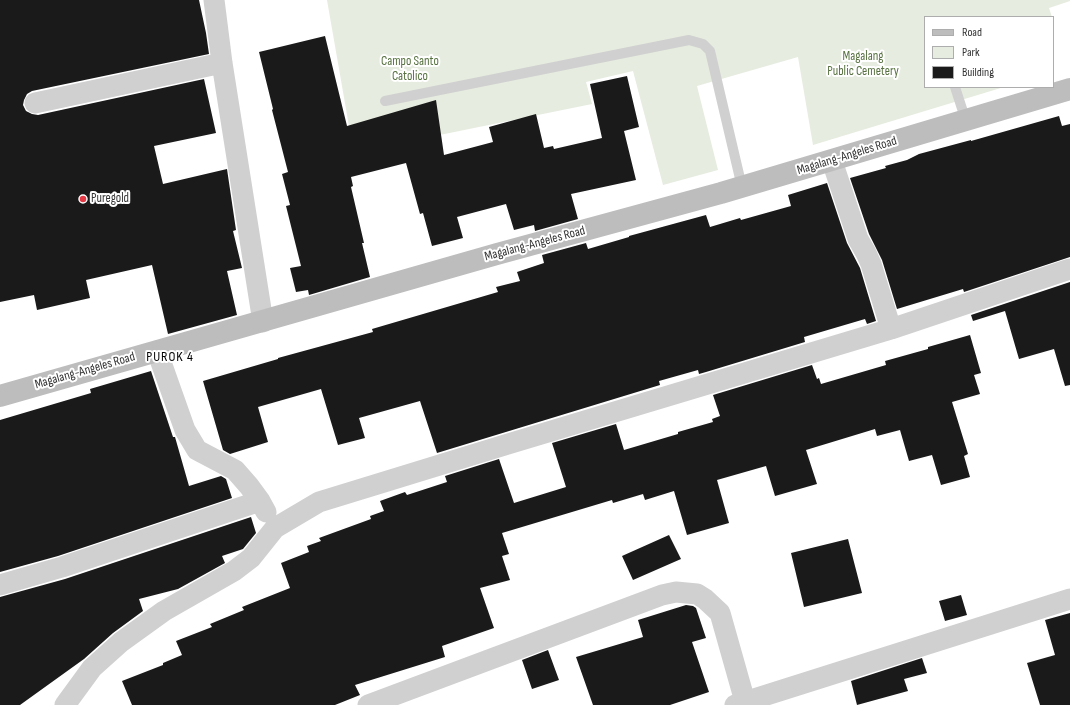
<!DOCTYPE html>
<html>
<head>
<meta charset="utf-8">
<style>
  body { margin:0 }
  #map { position:relative; width:1070px; height:705px; overflow:hidden; background:#fff; font-family:"Sofia Sans Condensed",sans-serif }
  canvas { display:block }
  .legend { position:absolute; left:924px; top:16px; width:130px; height:72px; box-sizing:border-box; background:#fff; border:1px solid #adadad; margin:0; padding:5px 7px; list-style:none; font-size:12px; color:#333 }
  .legend li { display:flex; align-items:center; gap:8px; height:20px }
  .legend b { width:20px; border:1px solid #adadad }
</style>
</head>
<body>
<div id="map">
<canvas width="1070" height="705"></canvas>
<ul class="legend">
<li><b style="height:5px;background:#bdbdbd"></b>Road</li>
<li><b style="height:11px;background:#e6ecdf"></b>Park</li>
<li><b style="height:11px;background:#1a1a1a"></b>Building</li>
</ul>
</div>
<script>
const context = document.querySelector('canvas').getContext('2d');
context.lineJoin = 'round';
function fillPath(path, color) { context.fillStyle = color; context.fill(path, 'evenodd'); }
function stroke(path, color, width, dash) { context.strokeStyle = color; context.lineWidth = width; context.lineCap = dash ? 'butt' : 'round'; context.setLineDash(dash || []); context.stroke(path); }
function label(font, color, halo, rows, align = 'center') {
  context.font = font + ' "Sofia Sans Condensed",sans-serif'; context.lineWidth = 4; context.setLineDash([]); context.textBaseline = 'middle'; context.strokeStyle = halo; context.fillStyle = color; for (const [text, x, y, turn = 0] of rows) {
    context.save(); context.translate(x, y); context.rotate((+turn || 0) * Math.PI / 180); context.textAlign = isNaN(turn) ? turn : align; if (halo) context.strokeText(text, 0, 0); context.fillText(text, 0, 0); context.restore();
  }
}
fillPath(new Path2D(`
  M327,0H1070V1L1049,8L1052,17H925V87H1004L813,145L798,57L697,86L718,170L663,185L633,71L586,82L592,104L361,151L350,132Z`), '#e6ecdf');
fillPath(new Path2D(`
  M0,0H199L206,33L209,54L32,91L27,94L24,100L23,105L26,111L32,114L38,115L204,79L216,133L154,146L163,184L227,169L236,230L233,231L242,268L227,271L237,315L168,334L152,265L86,280L90,298L37,310L34,295L0,302Z
  M325,36L347,126L436,100L444,155L493,142L489,127L536,114L544,148L553,146L554,149L602,138L590,84L627,76L639,127L624,131L636,180L571,194L578,219L535,231L534,225L514,230L506,204L457,217L463,238L432,246L423,213L420,214L406,163L351,177L353,186L351,187L364,243H362L370,277L309,295L308,290L296,292L290,268L301,266L286,206L290,205L282,174L288,172L272,110L273,109L259,52Z
  M1059,116L1062,126L1070,124V257L964,292L963,289L897,309L882,260L869,234L850,178L886,168L885,166L907,160L919,154L971,140V141Z
  M827,183L847,243L860,268L876,321L867,324L865,319L804,337L805,342L706,372L699,374L698,370L659,381L660,385L437,453L420,401L359,418L365,438L338,445L321,389L258,407L268,442L230,454L223,450L203,381L278,359V358L373,332L372,329L498,292L496,287L520,281L517,272L544,263L542,255L586,243L588,249L629,237V236L706,215L710,227L740,218L741,220L791,206L788,195Z
  M1070,282V385L1065,386L1054,349L1019,359L1005,311L973,321L971,315Z
  M970,335L981,373L974,375L980,394L952,402L968,454L964,456L970,477L941,485L932,455L909,461L900,430L877,436L875,429L806,450L817,484L775,496L766,466L717,480L729,523L687,535L674,491L645,500L643,494L613,503L612,500L502,533L509,554L502,556L510,580L480,588L494,628L442,646L445,657L355,685L360,695L335,705H132L122,681L163,665V663L182,655L176,641L212,627L210,624L244,610L242,607L290,588L281,563L309,552L307,546L321,541L319,538L371,519L370,516L384,511L380,501L405,492L407,495L447,482L445,476L499,459L514,503L566,487L552,443L616,424L624,450L678,434V432L713,422L712,419L720,416L713,395L812,365L817,379L819,378L821,384L886,365L885,361L928,349V347Z
  M151,371L173,437H175L189,486L221,476L226,479L232,498L58,556L0,572V420L91,393L90,389Z
  M251,517L256,533L243,549L222,556L225,563L178,589L139,599L143,611L113,633L84,659L20,705H0V597L65,579Z
  M669,535L681,559L633,580L622,556Z
  M848,539L862,593L804,607L791,553Z
  M961,595L967,615L945,621L939,601Z
  M686,605L693,606L696,608L706,638L692,642L709,692L670,705H593L576,657L643,637L638,620Z
  M1070,613V705H1040L1027,663L1055,655L1045,620Z
  M548,650L559,680L532,689L522,660Z
  M922,658L927,673L904,679L908,691L857,705L851,681Z`), '#1a1a1a');
stroke(new Path2D(`
  M955,87L966,121
  M385,101L689,40L703,44L710,51L742,187`), '#d0d0d0', 10);
stroke(new Path2D(`
  M214,0L222,63L263,322
  M35,103L222,63
  M832,161L858,239L866,253L871,264L891,329
  M157,351L185,430L197,450L235,470L249,486L260,501L266,512
  M0,585L62,567L260,501
  M65,705L92,668L121,642L164,611L234,571L251,558L275,528L319,502L508,444L891,329L1070,269
  M368,705L662,595L676,592L697,594L705,599L720,613L746,705
  M735,705L1070,599`), '#d0d0d0', 21);
stroke(new Path2D(`
  M0,396L497,254L721,193L1070,89`), '#bdbdbd', 22);
for (const [x, y, r, color] of [
  [83,199,4,"#e63946"]
]) { const dot = new Path2D(); dot.arc(x, y, r, 0, 2 * Math.PI); context.fillStyle = color; context.fill(dot); stroke(dot, '#fff', 1.5); }
label('13px', '#56703f', '#fff', [
  ["Magalang",863,57],
  ["Public Cemetery",863,72],
  ["Campo Santo",410,62],
  ["Catolico",410,77]
]);
label('13px', '#333', '#fff', [
  ["Magalang-Angeles Road",847,156,-17],
  ["Magalang-Angeles Road",535,244,-15],
  ["Magalang-Angeles Road",85,371,-16]
]);
label('13px', '#333', '#fff', [
  ["Puregold",91,199]
], 'left');
context.letterSpacing = '1px';
label('14px', '#000', '#fff', [
  ["PUROK 4",170,357]
]);
context.letterSpacing = '0px';
</script>
</body>
</html>
